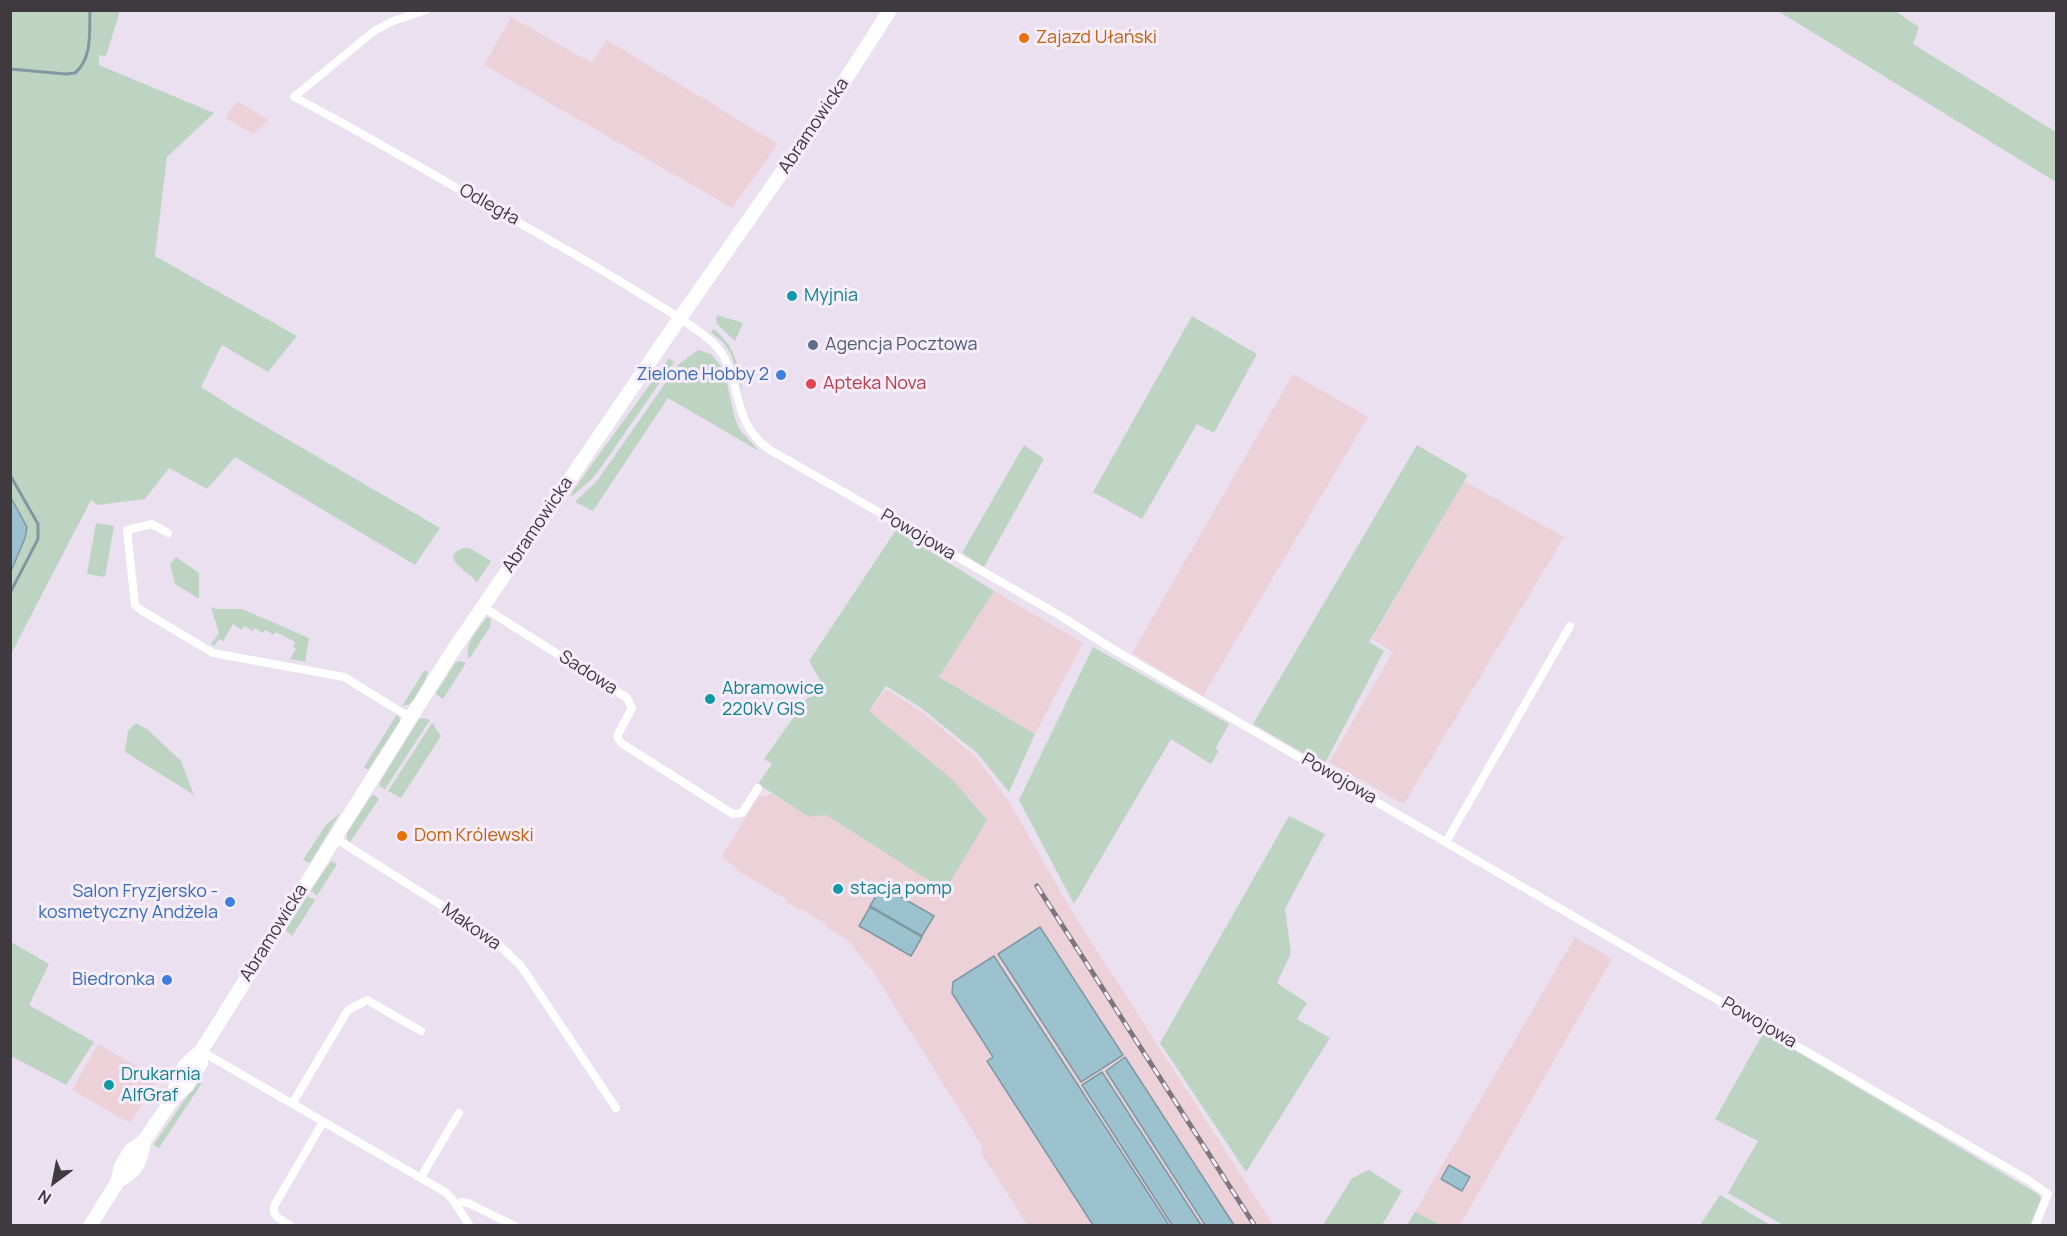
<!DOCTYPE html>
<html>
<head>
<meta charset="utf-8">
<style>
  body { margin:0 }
  #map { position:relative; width:2067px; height:1236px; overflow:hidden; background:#eae0ef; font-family:Manrope,sans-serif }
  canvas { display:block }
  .frame { position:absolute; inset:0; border:12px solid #3e3a40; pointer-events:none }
  .north { position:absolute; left:24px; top:1152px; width:60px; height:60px; -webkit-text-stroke:4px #f7edfc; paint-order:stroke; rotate:212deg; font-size:16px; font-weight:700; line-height:24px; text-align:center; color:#3e3a40 }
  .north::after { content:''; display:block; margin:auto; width:21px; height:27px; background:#3e3a40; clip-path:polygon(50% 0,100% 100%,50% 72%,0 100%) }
</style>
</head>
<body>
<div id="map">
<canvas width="2067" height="1236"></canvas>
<div class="frame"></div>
<div class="north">N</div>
</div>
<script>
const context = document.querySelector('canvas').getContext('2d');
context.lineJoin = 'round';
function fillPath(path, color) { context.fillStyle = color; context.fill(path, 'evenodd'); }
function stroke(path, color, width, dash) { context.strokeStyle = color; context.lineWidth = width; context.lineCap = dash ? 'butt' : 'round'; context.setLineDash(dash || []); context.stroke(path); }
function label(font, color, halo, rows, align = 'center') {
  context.font = font + ' Manrope,sans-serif'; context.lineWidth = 6; context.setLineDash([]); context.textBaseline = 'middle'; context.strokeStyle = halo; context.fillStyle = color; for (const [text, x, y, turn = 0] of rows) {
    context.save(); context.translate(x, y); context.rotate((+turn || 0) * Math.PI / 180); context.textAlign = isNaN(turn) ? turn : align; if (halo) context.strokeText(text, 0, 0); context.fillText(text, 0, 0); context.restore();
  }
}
fillPath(new Path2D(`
  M511,17L592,63L607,40L778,144L732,208L484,65Z
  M237,101L269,120L253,134L225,118Z
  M1293,374L1368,417L1203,696L1132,653Z
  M1464,481L1564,537L1404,804L1329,762L1393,652L1372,639Z
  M994,591L1083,643L1035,734L939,677Z
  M886,689L921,711L976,757L1010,803L1071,910L1273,1225H1027L981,1153L982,1146L875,975L850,942L826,927V924L803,910H800L787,903L786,899L741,873L722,856L758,797L772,794L809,817L826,815L945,891L952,779L869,711Z
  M1575,937L1612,959L1460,1225H1441L1415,1212Z
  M98,1044L158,1078L130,1123L72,1090Z`), '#ecd2d8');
fillPath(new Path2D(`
  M11,11H120L106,56L99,55V65L214,113L167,157L155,256L297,336L268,372L222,345L201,387L237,410L440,528L415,565L235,457L207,489L169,468L145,499L97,505L91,500L11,654Z
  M1778,11H1895L1919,27L1913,44L2056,132V182Z
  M717,315L743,323L735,341L716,323Z
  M1192,316L1257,354L1214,433L1197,424L1142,519L1093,492Z
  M714,329C738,351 737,363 743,394L731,354L723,342L711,332Z
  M698,350L711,354L724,370L735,419L740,430L759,451L668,398L593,511L575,502L597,481L678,365Z
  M669,358L674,362L602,466L592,479L571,497L572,492Z
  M1024,445L1044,459L984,567L962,553Z
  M1417,445L1468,475L1369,642L1384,651L1324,765L1253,724Z
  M96,523L114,526L105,577L87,574Z
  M896,530L994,591L939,677L1035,734L1009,792L977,753L920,707L886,686L869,711L952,779L987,820L945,891L826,815L809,817L758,784L772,764L764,759L820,680L809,661Z
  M464,548H469L491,561L477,582C471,573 436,557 464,548Z
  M176,557L199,573V599L175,584L170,565Z
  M211,607L215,609H242L309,638L305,662L290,659L296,649L293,647L295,642L276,632L274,635L265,630L263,633L255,628L252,631L244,626L242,630L233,624L223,641L219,639L214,646L211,644L219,633Z
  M487,617L491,619L490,627L469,659C463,644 479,629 487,617Z
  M1093,647L1229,724L1216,747L1218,752L1211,764L1171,739L1074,904L1019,800Z
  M461,661L466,663L443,699L437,695L436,693L456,662Z
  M424,671H428C424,684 418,705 402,706Z
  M398,713L400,721L368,770L364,767Z
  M423,718L430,720L385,789L379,786L380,782L419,719Z
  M136,723L147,729L181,761L194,795L125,752L128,731Z
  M432,723L441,736L401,798L388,791Z
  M374,795L379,799L350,842L347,840V833L371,796Z
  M340,813L310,863L303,860L326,825Z
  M1289,816L1325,834L1285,909L1291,953L1277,983L1307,1003L1297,1019L1330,1038L1246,1172L1160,1043Z
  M331,861L337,864L317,896L311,890Z
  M307,896L315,900L292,936L285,930Z
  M11,942L49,964L29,1005L94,1042L66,1085L11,1056Z
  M1764,1032L2038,1194L2041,1199L2030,1225H1783L1728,1193L1758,1141L1715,1119Z
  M199,1079L202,1083L159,1148L155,1146L154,1144Z
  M1369,1170L1402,1191L1382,1225H1323L1352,1178Z
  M1720,1195L1770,1225H1700Z
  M1415,1212L1441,1225H1407Z`), '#bed4c2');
const water = new Path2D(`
  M11,498L27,527L25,538L11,571Z
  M882,886L934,916L922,936L870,906Z
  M870,907L922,937L911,956L859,926Z
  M1040,927L1123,1055L1081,1082L998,954Z
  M994,956L1169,1225H1093L987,1061L993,1057L952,993L953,982Z
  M1125,1057L1234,1225H1205L1106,1071Z
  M1102,1072L1201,1225H1172L1082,1085Z
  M1449,1165L1470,1177L1462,1191L1441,1179Z`);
fillPath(water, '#9bc2ce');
stroke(water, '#7f99a3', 1.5);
stroke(new Path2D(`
  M10,69L66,74L75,73C93,58 89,31 90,10
  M10,475L38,524V539L10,593`), '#7f99a3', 3);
stroke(new Path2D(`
  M426,10L393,21L374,31L294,97C360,131 424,170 489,206C540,235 590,262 639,293C663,308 689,322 711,341C745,371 727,421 770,450L1059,615L1116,651L2028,1180L2048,1194L2035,1226
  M168,533L152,524L127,530L135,605L141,610L213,653L344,677L411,718
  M483,607L627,698L632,708L617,736L621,743L733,814L742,813L758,788
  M335,838L487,934L521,966L616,1108
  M1446,842L1570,626
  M201,1051L445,1192L452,1199L470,1226
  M292,1104L348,1010L367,1000L421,1031
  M421,1177L459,1113
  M457,1205L462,1202L468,1203L515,1226
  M291,1226L277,1217L274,1212V1206L323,1122`), '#fff', 8);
stroke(new Path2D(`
  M174,1097C176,1074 184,1064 201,1051L450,655L664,341L831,102L890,10
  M118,1181C137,1171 141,1163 144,1141
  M90,1226L118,1181L120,1168L130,1151L144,1141L174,1097L187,1086L201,1063V1051`), '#fff', 14);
const rail = new Path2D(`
  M1037,886L1255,1226`);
stroke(rail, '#7c767f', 5);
stroke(rail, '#f7edfc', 3, [9]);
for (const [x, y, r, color] of [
  [1024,38,6,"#e8710a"],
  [792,296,6,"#0f9aa8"],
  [813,345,6,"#5c6f8a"],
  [781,375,6,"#3f7fe0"],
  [811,384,6,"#e0444e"],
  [710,699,6,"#0f9aa8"],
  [402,836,6,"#e8710a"],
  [838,889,6,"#0f9aa8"],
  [230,902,6,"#3f7fe0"],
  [167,980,6,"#3f7fe0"],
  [109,1085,6,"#0f9aa8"]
]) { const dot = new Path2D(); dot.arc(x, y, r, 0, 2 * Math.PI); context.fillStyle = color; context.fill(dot); stroke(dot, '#f7edfc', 2); }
label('18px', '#c56008', '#f7edfc', [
  ["Zajazd Ułański",1036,38],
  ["Dom Królewski",414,836]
], 'left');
label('18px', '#3e3a40', '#f7edfc', [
  ["Abramowicka",814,126,-56],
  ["Odległa",489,205,29],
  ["Abramowicka",538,525,-56],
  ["Powojowa",918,535,30],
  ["Sadowa",588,673,33],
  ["Powojowa",1339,779,30],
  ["Makowa",471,927,35],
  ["Abramowicka",274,933,-58],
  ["Powojowa",1759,1023,30]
]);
label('18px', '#0d838f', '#f7edfc', [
  ["Myjnia",804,296],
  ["Abramowice",722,689],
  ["220kV GIS",722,710],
  ["stacja pomp",850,889],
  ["Drukarnia",121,1075],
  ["AlfGraf",121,1096]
], 'left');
label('18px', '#4e5e75', '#f7edfc', [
  ["Agencja Pocztowa",825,345]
], 'left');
label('18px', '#366cbe', '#f7edfc', [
  ["Zielone Hobby 2",769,375],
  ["Salon Fryzjersko -",218,892],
  ["kosmetyczny Andżela",218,913],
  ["Biedronka",155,980]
], 'right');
label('18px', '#be3a42', '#f7edfc', [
  ["Apteka Nova",823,384]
], 'left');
</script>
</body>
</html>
